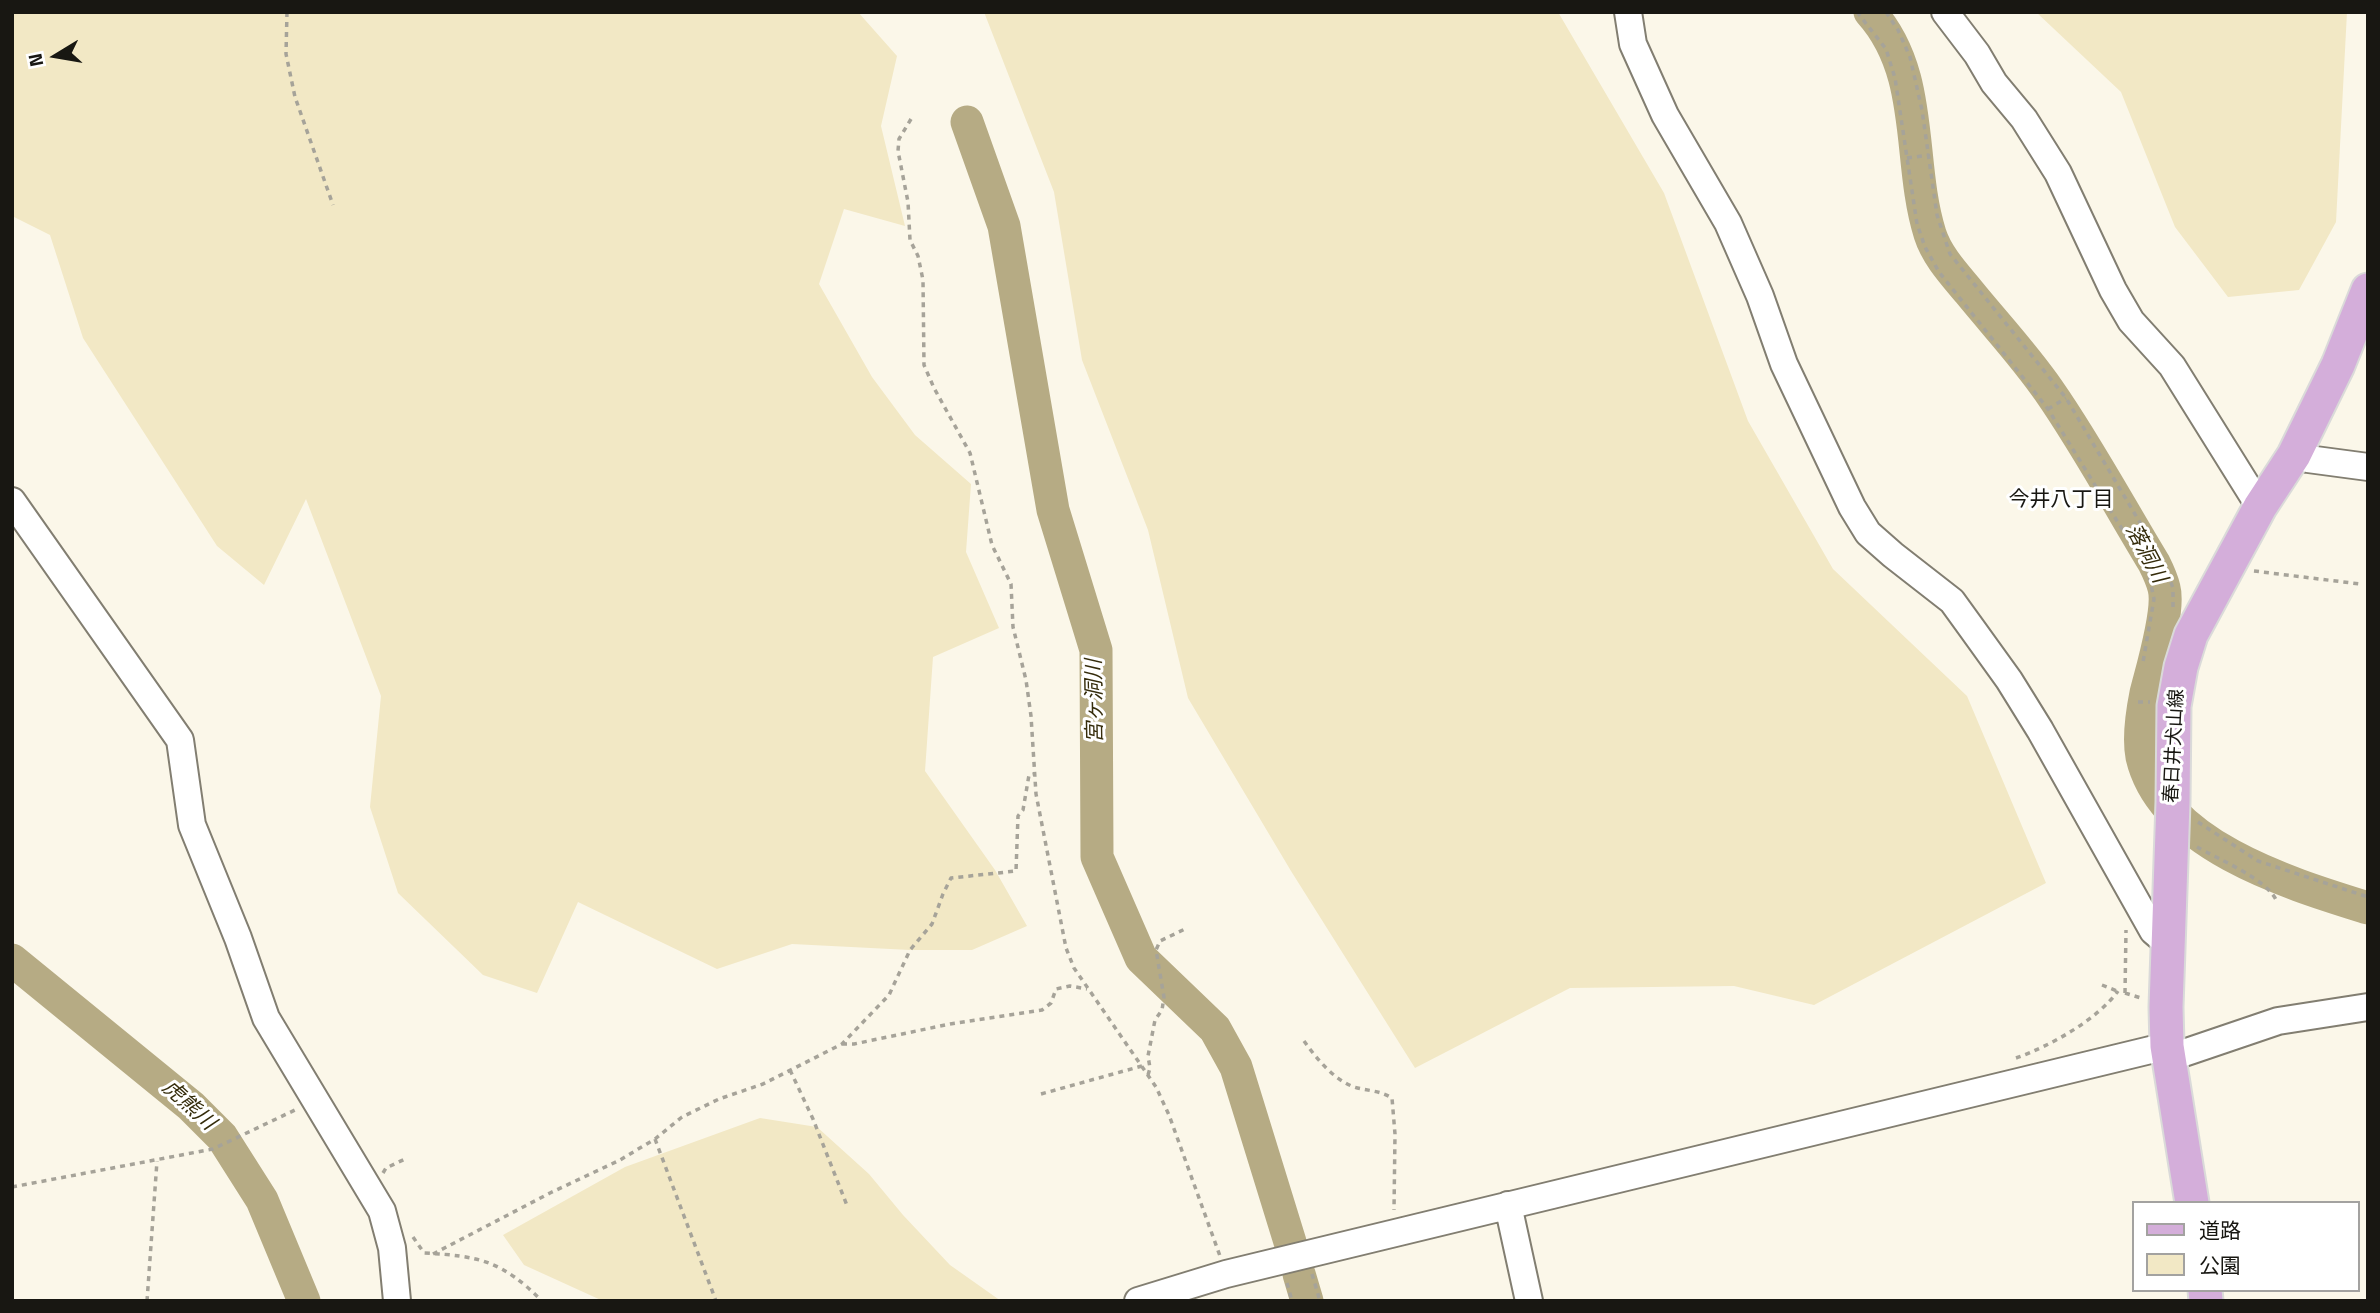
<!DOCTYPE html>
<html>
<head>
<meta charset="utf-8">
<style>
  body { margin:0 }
  #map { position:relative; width:2380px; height:1313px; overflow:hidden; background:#fbf7e9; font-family:"Titillium Web","Noto Sans JP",sans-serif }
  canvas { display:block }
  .frame { position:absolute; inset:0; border:14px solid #181712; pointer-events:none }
  .legend { position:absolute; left:2132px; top:1201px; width:228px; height:91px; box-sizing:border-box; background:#fff; border:2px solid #a3a2a0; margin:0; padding:9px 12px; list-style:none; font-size:21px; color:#181712 }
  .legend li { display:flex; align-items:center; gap:14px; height:35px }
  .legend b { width:35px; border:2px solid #a3a2a0 }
  .north { position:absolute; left:21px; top:21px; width:70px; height:70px; -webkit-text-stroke:5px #fff; paint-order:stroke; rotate:259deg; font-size:19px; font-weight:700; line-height:28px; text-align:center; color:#181712 }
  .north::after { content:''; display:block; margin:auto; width:24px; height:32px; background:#181712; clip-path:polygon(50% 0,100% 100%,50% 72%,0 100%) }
</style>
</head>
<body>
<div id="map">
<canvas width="2380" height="1313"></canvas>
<div class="frame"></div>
<ul class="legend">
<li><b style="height:9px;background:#d4aeda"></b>道路</li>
<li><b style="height:19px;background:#f2e8c5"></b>公園</li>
</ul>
<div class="north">N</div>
</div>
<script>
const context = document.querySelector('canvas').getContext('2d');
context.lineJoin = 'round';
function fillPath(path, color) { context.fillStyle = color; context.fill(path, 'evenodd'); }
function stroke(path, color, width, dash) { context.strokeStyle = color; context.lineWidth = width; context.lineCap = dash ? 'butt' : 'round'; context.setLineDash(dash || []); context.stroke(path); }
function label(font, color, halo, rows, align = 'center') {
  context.font = font + ' "Titillium Web","Noto Sans JP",sans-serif'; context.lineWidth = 6; context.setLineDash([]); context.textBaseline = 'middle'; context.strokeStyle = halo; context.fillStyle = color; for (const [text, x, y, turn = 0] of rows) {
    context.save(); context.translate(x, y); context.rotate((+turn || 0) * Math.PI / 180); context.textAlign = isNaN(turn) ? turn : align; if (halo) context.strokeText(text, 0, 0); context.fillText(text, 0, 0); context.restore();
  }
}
fillPath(new Path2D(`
  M12,12H858L897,56L881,126L905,226L844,209L819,284L872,377L915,435L971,484L966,552L999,628L933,657L925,771L995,870L1027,926L972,950H910L792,944L717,969L578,902L537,993L483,975L398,893L370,807L381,696L306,499L264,585L217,546L83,338L50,235L12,216Z
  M984,12H1558L1664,193L1748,421L1833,569L1967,696L2046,883L1814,1005L1734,986L1570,988L1415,1068L1291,871L1188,698L1148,530L1082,360L1054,192Z
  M2036,12H2347L2336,222L2299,290L2228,297L2175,227L2121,92Z
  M760,1118L817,1127L869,1174L903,1215L950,1265L1001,1301H603L524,1265L503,1235L625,1167Z`), '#f2e8c5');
stroke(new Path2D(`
  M1870,12C1926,74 1907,161 1930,234C1937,256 1954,274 1969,292C1995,324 2025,356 2049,391C2086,444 2120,507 2154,563C2158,571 2162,580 2164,588C2170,610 2152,669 2146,693C2142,713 2138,737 2142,757C2163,846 2291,884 2368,908
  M967,122L1004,226L1053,510L1096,650L1097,857L1141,958L1215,1029L1236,1067L1290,1242
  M12,960L191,1106L222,1137L262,1200L304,1301
  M1299,1274L1307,1301`), '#b6ab84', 33);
const minor = new Path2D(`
  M1628,12L1633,44L1665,115L1728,223L1760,296L1784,364L1852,507L1868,533L1893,555L1952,601L1973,630L2009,680L2040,730L2153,931L2167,943
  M1945,12L1977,54L1994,83L2024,119L2058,173L2113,290L2131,321L2172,366L2260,507
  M2294,455L2308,459L2368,467
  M12,501L180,740L192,825L238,938L266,1018L382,1211L392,1248L397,1301
  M2169,1058L2278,1021L2368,1007
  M1508,1205L1529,1301
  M1138,1301L1226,1274L2167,1046`);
const major = new Path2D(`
  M2192,1203L2167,1046L2166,1007L2173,802L2174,706L2181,667L2191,635L2260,507L2294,455L2338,365L2368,290
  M2205,1290L2206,1301`);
stroke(minor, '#827e71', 30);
stroke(major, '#dadad9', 37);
stroke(new Path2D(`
  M287,12L286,54L295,97L333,205
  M1857,12L1886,49L1895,78L1917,224L1925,247L1939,272L2048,409L2148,571L2154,599L2143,662
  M1886,12L1898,30L1910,57L1922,110L1937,215L1950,254L2066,398L2164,563L2173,588V612
  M911,119L899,139L898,151L908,202L910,240L918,256L923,280L924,365L934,388L970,453L992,545L1011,584L1013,627L1026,680L1031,716L1036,794L1066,948L1074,968L1156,1087L1169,1115L1220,1256
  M1907,158L1929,155
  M2048,409L2066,398
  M2254,571L2360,584
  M2138,702H2150
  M2198,822L2258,861L2368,897
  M2197,847C2218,859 2269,880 2277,902
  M2102,985L2117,991
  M2125,993L2126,930
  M2125,993L2141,998
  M1304,1041C1317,1059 1333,1079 1354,1087C1367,1091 1379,1090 1392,1098L1395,1134L1394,1210
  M842,1044H854L950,1024L1042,1010L1051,1003L1056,989L1070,986L1087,989
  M2016,1058C2050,1046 2097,1020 2118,991
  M790,1070L813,1119L848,1208
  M1148,1075L1150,1068L1148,1056L1155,1020L1162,1010L1164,997L1156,950L1160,941L1185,929
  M1041,1094L1142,1066
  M655,1139L716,1301
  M383,1173L386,1168L405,1159
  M12,1187L213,1149L295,1110
  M413,1237L424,1253C480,1256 502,1261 542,1301
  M433,1254L550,1193L620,1160L655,1139L682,1117L719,1099L763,1084L842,1044L889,995L910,950L932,924L943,894L951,878L1016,871L1018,816L1023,810L1029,775L1034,774
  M1312,1274L1320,1301
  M1287,1283L1292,1301
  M147,1301L157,1161`), '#a6a399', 3.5, [5, 5]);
stroke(minor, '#fff', 26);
stroke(major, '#d4aeda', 33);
label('19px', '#181712', '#fff', [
  ["春日井犬山線",2175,746,-87]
]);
label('21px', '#181712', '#fff', [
  ["今井八丁目",2061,501]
]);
label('italic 21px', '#352c0b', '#fff', [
  ["落洞川",2145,554,62],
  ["宮ヶ洞川",1096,701,-91],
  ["虎熊川",188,1106,42]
]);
</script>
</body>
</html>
